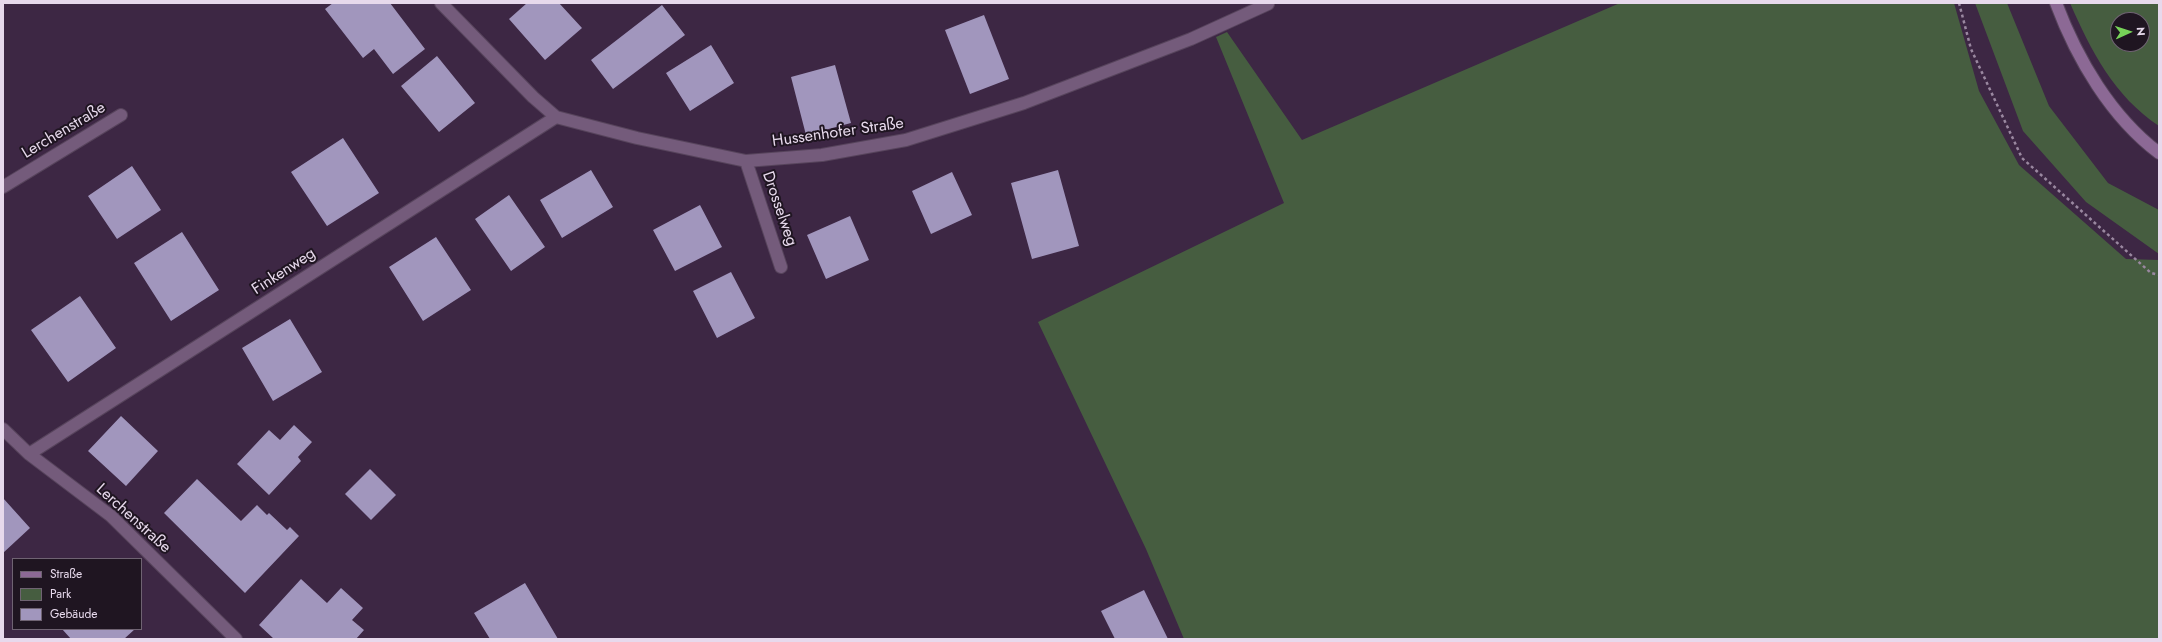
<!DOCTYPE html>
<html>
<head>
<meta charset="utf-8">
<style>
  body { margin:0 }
  #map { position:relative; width:2162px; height:642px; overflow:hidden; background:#3d2744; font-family:Jost,sans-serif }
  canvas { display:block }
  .frame { position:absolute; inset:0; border:4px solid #e7d9ec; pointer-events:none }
  .legend { position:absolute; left:12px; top:558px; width:130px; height:72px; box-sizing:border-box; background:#1f1521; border:1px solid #6f6372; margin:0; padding:5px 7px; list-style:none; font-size:12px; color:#e7d9ec }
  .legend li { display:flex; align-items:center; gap:8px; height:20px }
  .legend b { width:20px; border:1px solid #6f6372 }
  .north { position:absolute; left:2110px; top:12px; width:40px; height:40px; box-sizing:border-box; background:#1f1521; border:1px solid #6f6372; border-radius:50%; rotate:87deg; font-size:11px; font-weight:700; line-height:16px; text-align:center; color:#e7d9ec }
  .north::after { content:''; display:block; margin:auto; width:14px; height:18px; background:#77d259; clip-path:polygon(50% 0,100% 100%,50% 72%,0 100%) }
</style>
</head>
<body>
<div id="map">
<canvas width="2162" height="642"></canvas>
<div class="frame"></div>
<ul class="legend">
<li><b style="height:5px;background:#8c6995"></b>Straße</li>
<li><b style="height:11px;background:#465d40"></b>Park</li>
<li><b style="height:11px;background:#a196bd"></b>Gebäude</li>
</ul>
<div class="north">N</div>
</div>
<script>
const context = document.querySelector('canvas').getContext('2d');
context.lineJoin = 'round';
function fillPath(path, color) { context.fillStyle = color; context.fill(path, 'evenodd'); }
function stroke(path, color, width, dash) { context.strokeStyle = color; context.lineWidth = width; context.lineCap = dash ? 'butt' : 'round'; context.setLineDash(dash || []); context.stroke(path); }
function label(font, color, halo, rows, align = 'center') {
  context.font = font + ' Jost,sans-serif'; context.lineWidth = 4; context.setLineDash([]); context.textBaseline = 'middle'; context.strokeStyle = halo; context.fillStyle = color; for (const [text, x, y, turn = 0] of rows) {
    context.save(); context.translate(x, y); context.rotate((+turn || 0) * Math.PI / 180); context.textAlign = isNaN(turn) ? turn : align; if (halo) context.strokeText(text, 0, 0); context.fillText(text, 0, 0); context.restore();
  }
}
fillPath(new Path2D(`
  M1620,3H1954L1979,91L2019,165L2126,259L2159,260V639H1184L1146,549L1038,322L1284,203L1216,37L1227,32L1302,140Z
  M1975,3H2007L2049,106L2108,183L2159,210V254L2086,202L2023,131Z
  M2070,3H2159V126C2114,96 2091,51 2070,3ZM2118,20H2142V44H2118Z`), '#465d40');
fillPath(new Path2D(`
  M333,3H390L425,49L393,74L374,49L363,58L325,9Z
  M527,3H559L582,28L545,60L509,19Z
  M662,5L685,35L613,89L591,60Z
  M984,15L1009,79L970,94L945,30Z
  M711,45L734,83L690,111L666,73Z
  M437,56L475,103L439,132L401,86Z
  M835,65L851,123L806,135L791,77Z
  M343,138L379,193L327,226L291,172Z
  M132,166L161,210L117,239L88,196Z
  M591,170L613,207L562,238L540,200Z
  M1058,170L1079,246L1032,259L1011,183Z
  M952,172L972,215L931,234L912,191Z
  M509,195L545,247L511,271L475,219Z
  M700,205L722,247L675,271L653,230Z
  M850,216L869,260L826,279L807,235Z
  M182,232L219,290L171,321L134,263Z
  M436,237L471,290L423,321L389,267Z
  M731,272L755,318L717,338L693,291Z
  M80,296L116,348L68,382L31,330Z
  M290,319L322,372L273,401L242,348Z
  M121,416L158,451L126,486L88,451Z
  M294,425L312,442L298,457L301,461L269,495L237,464L269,430L280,440Z
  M370,469L396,495L371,520L345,494Z
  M197,479L241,521L257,505L267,515L269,513L287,530L290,527L299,536L245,593L164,513Z
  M3,498L30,528L3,553Z
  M301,579L327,603L341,588L363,608L352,620L364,630L356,639H274L259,625Z
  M525,583L558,639H490L474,613Z
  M1144,590L1168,639H1115L1101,611Z
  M62,629H135L124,639H71Z`), '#a196bd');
const street = new Path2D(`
  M441,3L533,97L556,117L637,138L746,161L822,155L906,140L1024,103L1191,39L1268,4
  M746,161L781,267
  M3,187L121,115
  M3,429L29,454L111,516L236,639
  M29,454L556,117`);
const secondary = new Path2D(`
  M2056,3C2077,59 2111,117 2159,153`);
stroke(street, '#57445c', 14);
stroke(secondary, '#57445c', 14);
stroke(new Path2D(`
  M1959,3L1971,49L2022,158L2151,273L2159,275`), '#9a88a0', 2.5, [3, 3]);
stroke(street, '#745b7b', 12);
stroke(secondary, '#8c6995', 12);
label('16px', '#e7d9ec', '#1f1521', [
  ["Lerchenstraße",64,131,-31],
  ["Hussenhofer Straße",838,133,-8],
  ["Drosselweg",779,209,71],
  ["Finkenweg",284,272,-33],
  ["Lerchenstraße",133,519,42]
]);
</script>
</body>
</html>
